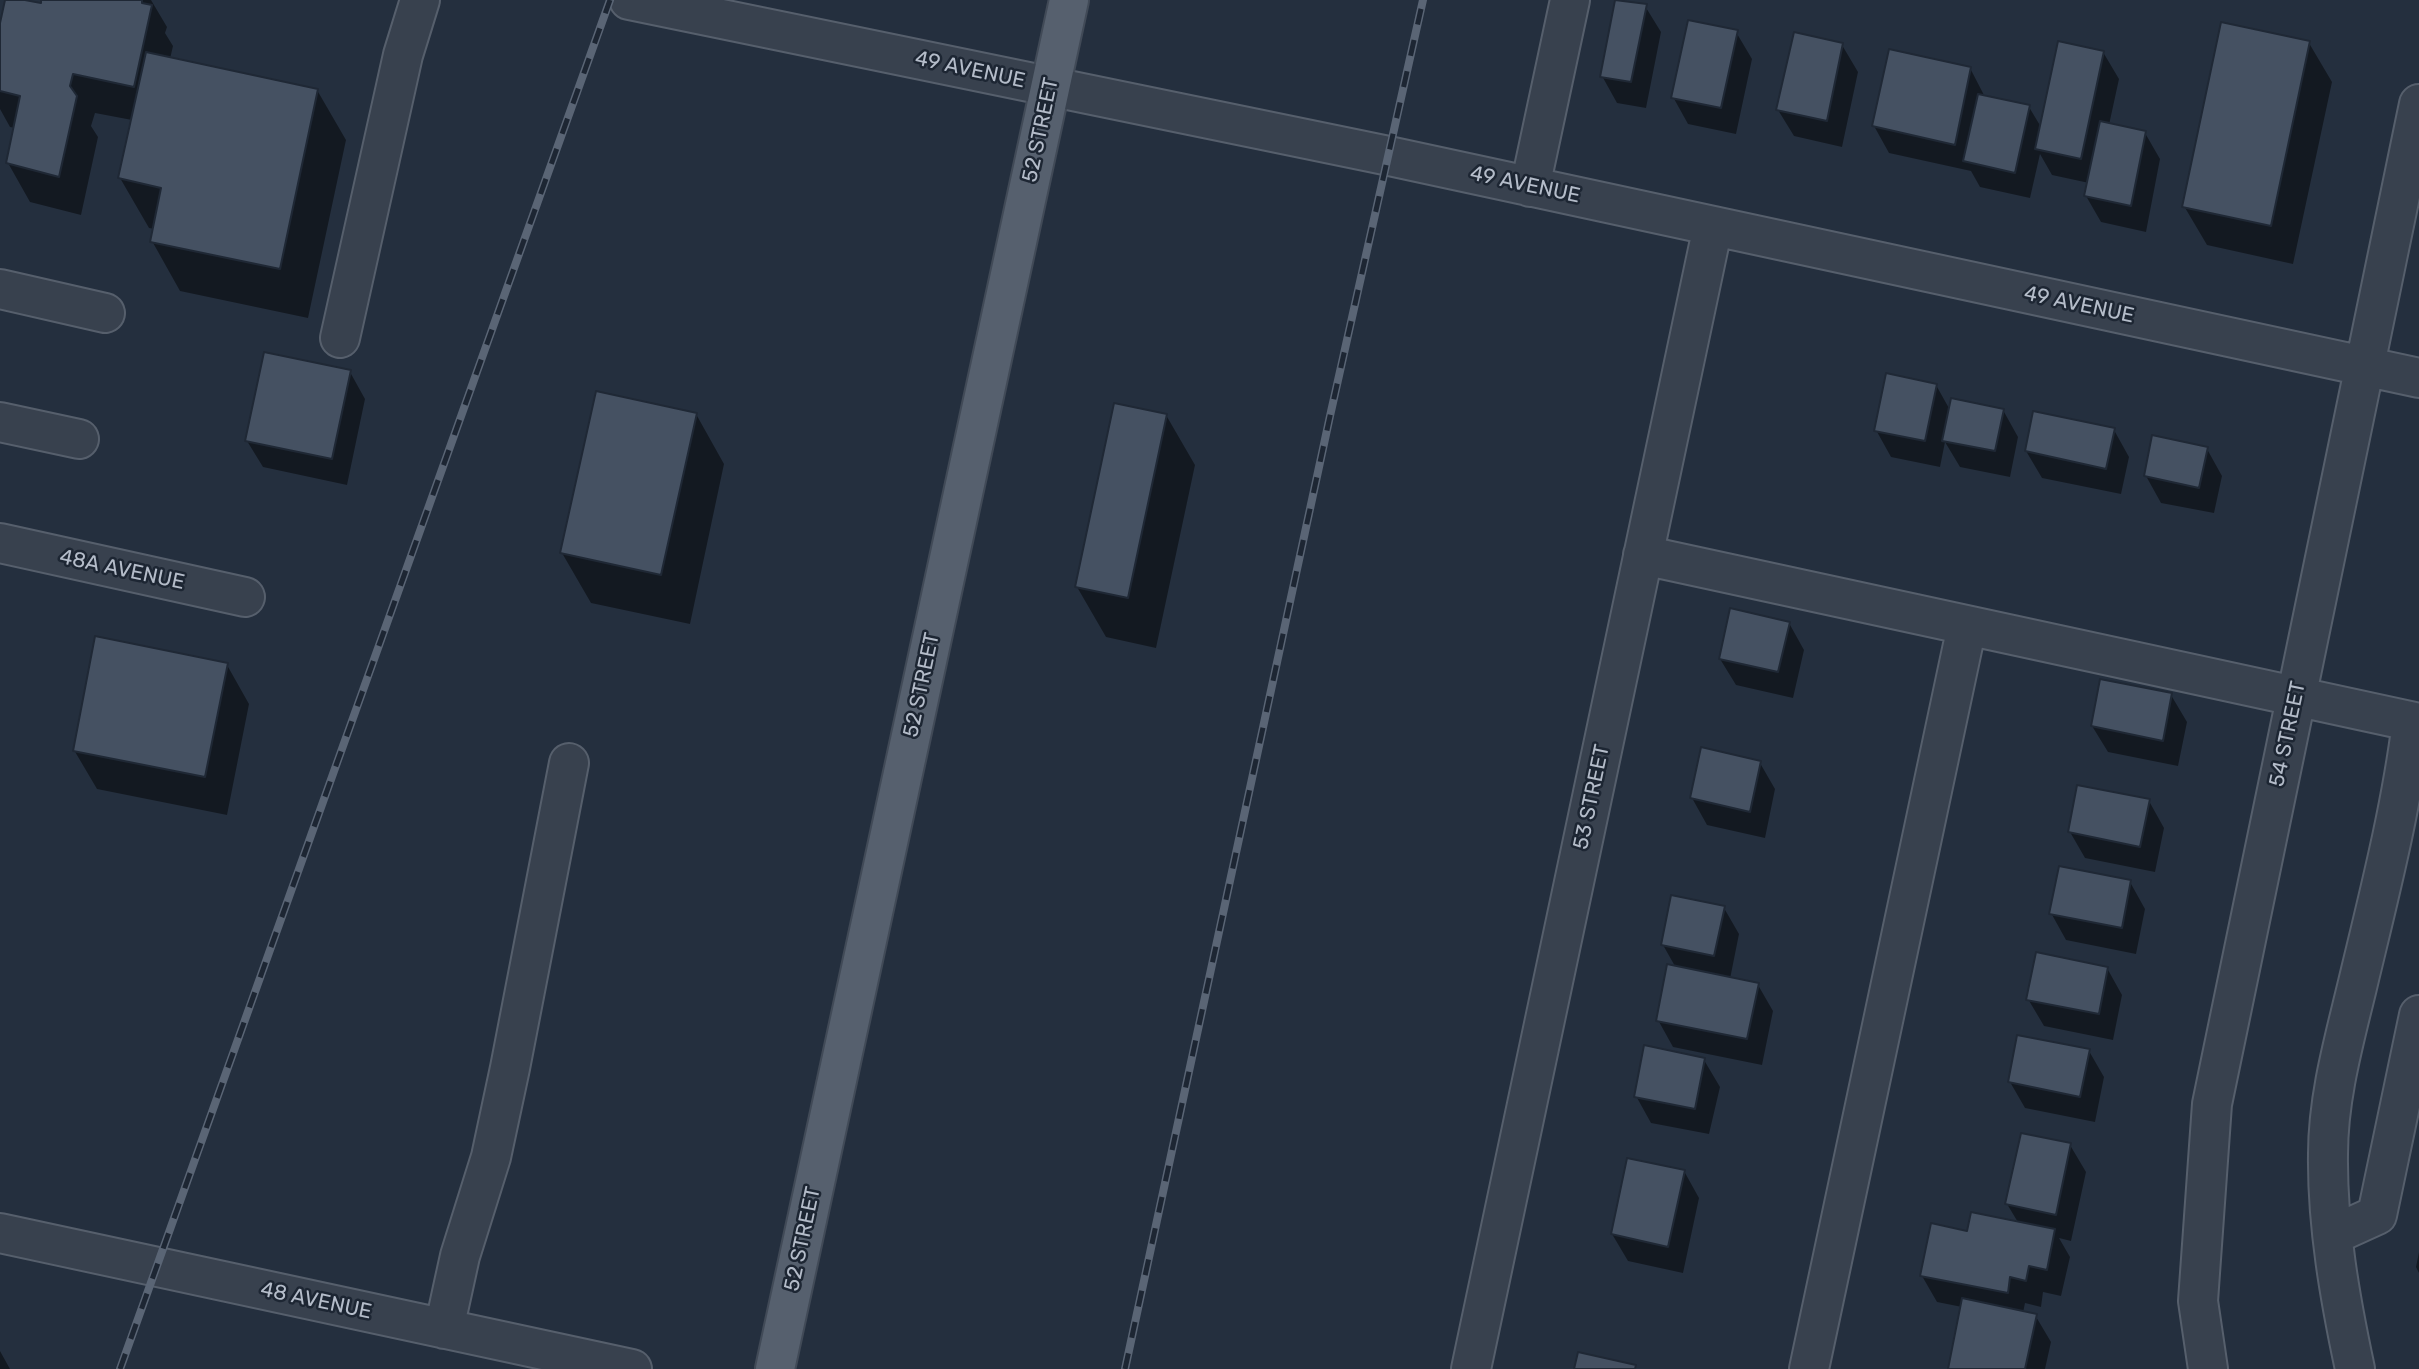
<!DOCTYPE html>
<html>
<head>
<meta charset="utf-8">
<style>
  body { margin:0 }
  canvas { display:block; background:#242f3e }
</style>
</head>
<body>
<canvas width="2419" height="1369"></canvas>
<script>
const context = document.querySelector('canvas').getContext('2d');
context.lineJoin = 'round';
function fillPath(path, color) { context.fillStyle = color; context.fill(path, 'evenodd'); }
function stroke(path, color, width, dash) { context.strokeStyle = color; context.lineWidth = width; context.lineCap = dash ? 'butt' : 'round'; context.setLineDash(dash || []); context.stroke(path); }
function label(font, color, halo, rows, align = 'center') {
  context.font = font + ' Rubik,sans-serif'; context.lineWidth = 5; context.setLineDash([]); context.textBaseline = 'middle'; context.strokeStyle = halo; context.fillStyle = color; for (const [text, x, y, turn = 0] of rows) {
    context.save(); context.translate(x, y); context.rotate((+turn || 0) * Math.PI / 180); context.textAlign = isNaN(turn) ? turn : align; if (halo) context.strokeText(text, 0, 0); context.fillText(text, 0, 0); context.restore();
  }
}
fillPath(new Path2D(`
  M7,0L42,5L43,0H151L167,27L165,33L173,46L170,59L317,90L346,140L308,318L180,291L152,241L154,229L149,228L120,178L132,120L95,113L91,126L98,137L81,215L30,202L8,163L15,128L10,127L0,109V31Z
  M1617,0L1645,6L1661,32L1646,108L1617,103L1602,76Z
  M1736,32L1752,59L1736,134L1688,124L1673,97Z
  M2309,43L2332,82L2293,264L2207,245L2184,206Z
  M1842,45L1858,72L1842,147L1794,136L1778,110Z
  M2103,52L2119,79L2109,125L2145,133L2160,159L2146,232L2101,222L2086,196L2089,183L2052,175L2040,154L2030,198L1980,187L1971,171L1889,153L1874,126L1970,68L1985,97L2029,107L2041,127Z
  M350,372L365,399L347,485L263,467L247,441Z
  M1936,385L1950,410H2003L2018,437L2010,477L1960,467L1945,442L1940,467L1891,457L1876,430Z
  M696,414L724,464L690,624L591,603L562,553Z
  M1166,415L1195,465L1156,648L1106,637L1077,587Z
  M2114,430L2129,457L2121,494L2042,478L2026,451Z
  M2207,449L2222,476L2214,513L2161,503L2146,476Z
  M1789,623L1804,650L1793,698L1736,685L1720,659Z
  M227,665L249,704L227,815L97,789L74,750Z
  M2171,695L2187,722L2178,766L2108,752L2092,726Z
  M1760,763L1775,789L1765,838L1707,825L1692,798Z
  M2149,801L2164,828L2155,872L2085,858L2070,832Z
  M2130,882L2145,909L2136,954L2066,940L2051,913Z
  M1724,908L1739,934L1730,979L1758,985L1773,1011L1762,1065L1673,1047L1658,1020L1676,968L1663,945Z
  M2107,968L2122,995L2113,1040L2044,1026L2028,999Z
  M2089,1051L2104,1077L2095,1122L2025,1108L2010,1082Z
  M1704,1060L1720,1087L1709,1134L1651,1123L1636,1096Z
  M2070,1145L2086,1172L2071,1241L2059,1238L2070,1257L2061,1296L2043,1292L2041,1307L2025,1303L2023,1313L2035,1315L2051,1342L2045,1369H1950L1962,1307L1937,1302L1922,1276L1968,1233L2019,1224L2007,1204Z
  M1684,1171L1699,1198L1683,1273L1628,1261L1612,1234Z
  M2419,1252V1273L2416,1267Z
  M0,1351L10,1369H0Z`), '#0007');
const building = new Path2D(`
  M5,0H25L41,3V0H142V3L152,5L134,87L73,74L70,86L77,96L59,177L6,163L20,96L0,91V23Z
  M1615,0L1647,4L1631,82L1600,77Z
  M1688,20L1738,30L1721,108L1671,98Z
  M2221,22L2310,41L2271,226L2182,207Z
  M1794,32L1843,43L1827,121L1776,110Z
  M2058,41L2104,51L2081,159L2035,149Z
  M1889,49L1971,67L1955,145L1872,126Z
  M146,52L318,89L280,269L150,242L161,188L118,178Z
  M1978,94L2030,105L2015,173L1963,161Z
  M2100,121L2146,131L2131,206L2084,196Z
  M264,352L351,370L332,459L245,441Z
  M1886,373L1937,384L1925,441L1874,431Z
  M596,391L697,413L661,575L560,553Z
  M1951,398L2004,409L1995,451L1942,441Z
  M1114,403L1167,414L1128,598L1075,587Z
  M2033,411L2115,428L2106,469L2025,451Z
  M2152,435L2208,447L2199,488L2144,476Z
  M1730,608L1790,622L1778,672L1719,659Z
  M95,636L228,663L205,777L73,751Z
  M2100,679L2172,693L2163,741L2091,726Z
  M1701,747L1761,761L1750,812L1690,798Z
  M2077,785L2150,799L2140,847L2068,832Z
  M2059,866L2131,880L2122,928L2049,914Z
  M1671,895L1725,906L1714,956L1661,945Z
  M2036,952L2108,967L2099,1014L2026,1000Z
  M1667,964L1759,983L1747,1039L1656,1021Z
  M2017,1035L2090,1049L2080,1097L2008,1082Z
  M1644,1045L1705,1058L1695,1109L1634,1097Z
  M2021,1133L2071,1143L2056,1215L2005,1204Z
  M1627,1158L1685,1170L1668,1247L1611,1234Z
  M1971,1212L2055,1229L2047,1270L2029,1266L2026,1281L2010,1277L2008,1293L1920,1276L1931,1223L1967,1231Z
  M1962,1298L2037,1314L2025,1369H1948Z
  M1578,1352L1636,1365L1635,1369H1574Z`);
fillPath(building, '#455162');
stroke(building, '#1f2835', 2);
const minor = new Path2D(`
  M629,0L1389,156L2419,378
  M1530,187L1570,0
  M0,289L105,313
  M340,338L403,55L420,0
  M0,422L79,439
  M0,543L245,597
  M1643,555L2419,723
  M0,1233L632,1369
  M2333,1235L2377,1215L2419,1015
  M444,1329L460,1256L491,1157L510,1068L569,763
  M1471,1369L1713,226
  M1809,1369L1967,626
  M2208,1369L2198,1301L2212,1104L2419,104
  M2355,1369C2340,1299 2327,1225 2328,1154C2328,1097 2344,1041 2357,987C2378,899 2401,811 2412,722`);
const major = new Path2D(`
  M775,1369L1069,0`);
stroke(minor, '#565f6c', 42);
stroke(major, '#414a57', 42);
stroke(minor, '#38414e', 38);
stroke(major, '#56606e', 38);
const rail = new Path2D(`
  M120,1369L610,0
  M1125,1369L1330,416L1423,0`);
stroke(rail, '#5a6575', 8);
stroke(rail, '#1d2633', 5, [16]);
label('21px', '#b4bcc9', '#1d2633', [
  ["49 AVENUE",970,70,12],
  ["52 STREET",1041,130,-78],
  ["49 AVENUE",1525,185,12],
  ["49 AVENUE",2079,305,12],
  ["48A AVENUE",122,570,12],
  ["52 STREET",922,685,-78],
  ["54 STREET",2288,734,-78],
  ["53 STREET",1592,797,-78],
  ["52 STREET",803,1239,-78],
  ["48 AVENUE",316,1301,12]
]);
</script>
</body>
</html>
